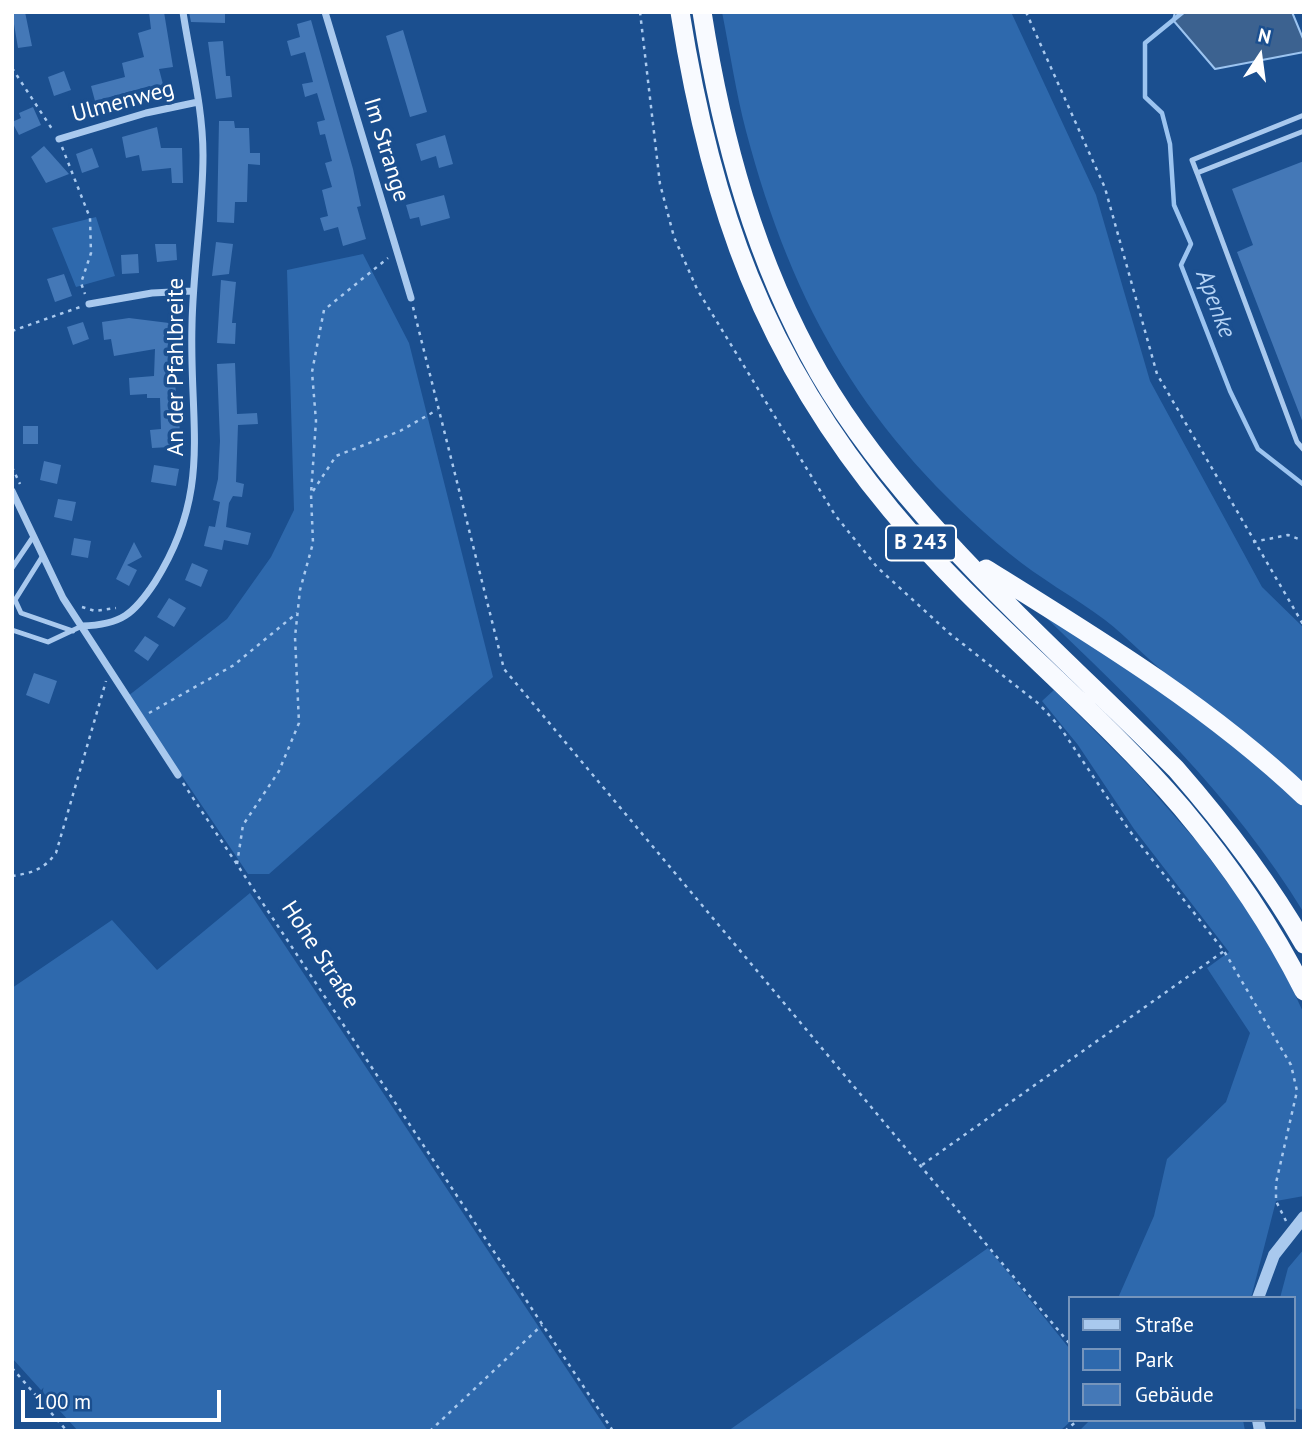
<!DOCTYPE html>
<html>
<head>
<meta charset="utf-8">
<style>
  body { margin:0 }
  #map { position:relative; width:1316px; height:1443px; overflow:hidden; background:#1b4f8f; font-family:"PT Sans",sans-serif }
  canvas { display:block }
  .frame { position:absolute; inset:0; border:14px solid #fff; pointer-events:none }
  .legend { position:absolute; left:1068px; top:1296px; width:228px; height:126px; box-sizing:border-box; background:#1b4f8f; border:2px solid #7695bc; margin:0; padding:9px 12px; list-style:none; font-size:21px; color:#fff }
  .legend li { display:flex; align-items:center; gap:14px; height:35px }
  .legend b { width:35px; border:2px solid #7695bc }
  .north { position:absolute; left:1225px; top:21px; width:70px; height:70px; -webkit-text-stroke:5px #1b4f8f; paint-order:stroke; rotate:13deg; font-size:19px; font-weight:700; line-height:28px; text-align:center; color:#fff }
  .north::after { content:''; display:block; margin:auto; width:24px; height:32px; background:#fff; clip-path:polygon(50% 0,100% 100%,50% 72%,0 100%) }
  .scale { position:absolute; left:21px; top:1390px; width:200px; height:32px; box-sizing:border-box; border:4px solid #fff; border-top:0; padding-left:9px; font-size:21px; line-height:24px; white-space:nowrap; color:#fff; -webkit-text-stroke:5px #1b4f8f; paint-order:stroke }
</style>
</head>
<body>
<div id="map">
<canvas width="1316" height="1443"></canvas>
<div class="frame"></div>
<ul class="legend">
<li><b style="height:9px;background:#a9c9ee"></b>Straße</li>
<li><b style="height:19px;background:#2e69ad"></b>Park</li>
<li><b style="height:19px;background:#4478b7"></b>Gebäude</li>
</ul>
<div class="north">N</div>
<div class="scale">100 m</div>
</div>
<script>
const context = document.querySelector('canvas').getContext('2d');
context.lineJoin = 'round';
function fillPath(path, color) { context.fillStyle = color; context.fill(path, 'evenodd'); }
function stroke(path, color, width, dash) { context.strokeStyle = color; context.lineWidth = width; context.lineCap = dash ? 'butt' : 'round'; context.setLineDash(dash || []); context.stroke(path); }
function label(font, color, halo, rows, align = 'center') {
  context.font = font + ' "PT Sans",sans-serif'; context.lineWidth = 7; context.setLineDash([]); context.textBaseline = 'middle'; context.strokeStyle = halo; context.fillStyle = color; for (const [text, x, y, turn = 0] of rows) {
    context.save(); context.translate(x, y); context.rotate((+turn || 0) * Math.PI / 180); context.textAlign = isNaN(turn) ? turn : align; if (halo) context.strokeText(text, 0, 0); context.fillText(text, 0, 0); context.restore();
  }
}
fillPath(new Path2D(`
  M722,12H1011L1096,195L1150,381L1262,587L1304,628V786C1262,744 1215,712 1169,676C1147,659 1127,637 1105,620C1074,597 1039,578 1010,554C867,436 793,309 746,131C736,93 730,52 722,12Z
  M96,217L115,276L76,287L52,228Z
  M363,254L409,343L493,677L269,874H248L128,696L227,619L271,557L294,510L287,270Z
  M1038,610L1174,696L1304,805V913C1233,796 1136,704 1038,610Z
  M1054,690L1135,771L1199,844L1258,924L1281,964L1304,1014V1196L1276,1201L1251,1298H1118L1154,1216L1167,1159L1226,1102L1250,1033L1207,968L1229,952L1134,829L1078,745L1042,701Z
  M250,893L608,1431H78L12,1358V988L112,920L157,970Z
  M988,1248L1069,1348V1420H1072L1060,1431H728Z
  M1304,1249V1410L1293,1408V1298H1280L1288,1268Z
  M1090,1420H1243L1245,1431H1079Z`), '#2e69ad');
const water = new Path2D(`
  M1175,12H1292L1304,41V52L1215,69L1173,20Z`);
fillPath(water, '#3c6290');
stroke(water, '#9cc4f0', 2);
stroke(new Path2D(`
  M1183,12L1145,43V97L1162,113L1170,144L1174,205L1191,244L1181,265L1230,391L1258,449L1304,485`), '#9cc4f0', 4.5);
fillPath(new Path2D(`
  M12,12H25L32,46L18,48Z
  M149,12H164L173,67L159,69L165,92L152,95L150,86L95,101L91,86L125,77L122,63L144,57L138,33L151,29Z
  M189,12H225V23L191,22Z
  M311,20L353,169L361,206L357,207L366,239L343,246L338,227L324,231L320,218L328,216L322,190L332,187L325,163L332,161L325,134L320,135L317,122L325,120L317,93L305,97L302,84L313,82L305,52L291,56L287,41L300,37L297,24Z
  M403,30L427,112L410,117L386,36Z
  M223,41L226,76H230L232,97L216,99L208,42Z
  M64,71L71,90L54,96L48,77Z
  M33,107L41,125L19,135L12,122L21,118L19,113Z
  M219,121H234L235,128H249L250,153H260V165L248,164L247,202H235L234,223L217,222Z
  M157,127L161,148H182L183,183H172L171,168L142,171L139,155L126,158L122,137Z
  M445,135L453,164L439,168L436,156L421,161L416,144Z
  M44,146L69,174L46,183L31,157Z
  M92,148L99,167L82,173L76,154Z
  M1304,161V423H1303L1237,252L1253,245L1232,189Z
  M444,195L450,218L421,226L419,217L410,219L406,205Z
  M216,242L233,244L229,274L212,276Z
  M155,244H176L177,260L157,262Z
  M138,254L139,273L122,274L121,255Z
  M64,274L72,296L55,302L47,279Z
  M221,280L236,282L232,323H236L235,344L217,343Z
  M129,318L169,323L168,353H176L175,383L181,441L170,442V447L152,448L150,430L161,429L160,398H147V394L130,395L129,378L154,376L155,349L114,356L111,339L104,340L102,322Z
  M83,322L89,339L73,345L67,327Z
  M235,363L237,414L257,413L258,424L238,425L236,482L244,484L242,497L233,496L229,503L226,527L251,533L248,545L224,540L222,550L204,546L209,526L215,527L220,502L213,500L218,479L220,441L217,364Z
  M23,426H38V444H23Z
  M44,461L61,465L57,484L40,480Z
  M154,465L179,469L176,486L151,482Z
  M58,499L76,502L72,521L54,517Z
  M74,538L91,541L88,558L71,555Z
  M134,542L142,557L127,565L137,570L129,586L116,579Z
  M192,563L208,570L201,587L185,580Z
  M169,598L186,608L174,627L157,617Z
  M145,636L159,645L148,661L134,651Z
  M34,673L57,681L49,704L26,695Z`), '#4478b7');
stroke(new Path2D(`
  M640,12L660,184L674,237L697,289L835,515L877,567L949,633L1039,704L1060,727L1129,830L1224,951L1291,1065L1297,1091L1276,1183V1201L1286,1221
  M1026,12L1105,188L1157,374L1304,626
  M12,68L54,132
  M62,147L90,218L91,253L81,283L85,294
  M413,307L504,669L1069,1343
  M12,331L80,307
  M12,467L20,484
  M313,491L336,456L400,431L437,410
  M1253,542L1288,535L1304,541
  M82,607L95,611L116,608
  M149,713L234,665L297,613
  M183,783L613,1431
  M237,864L243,825L279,771L299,723L295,637L300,590L313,543L311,494L316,421L312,372L324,310L388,258
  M12,876C33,873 44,869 56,853L106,681
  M922,1165L1224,951
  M12,1368L67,1431
  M430,1431L542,1325
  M1065,1431L1078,1420`), '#a9c9ee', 2.5, [3.5, 5]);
stroke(new Path2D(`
  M1304,115L1192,160L1197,173L1304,131
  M1197,173L1297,442L1304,450
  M42,557L15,600L21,613L73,631
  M12,568L33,537
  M12,630L48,642L82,626`), '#a9c9ee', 5);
stroke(new Path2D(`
  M325,12L411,298
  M59,139L146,113L198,102
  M89,304L152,293L192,291
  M12,491L63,598L178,775
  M82,626C121,625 134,614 155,582C213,490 189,426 192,325C193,268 203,211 203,155C203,107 190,59 183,12`), '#a9c9ee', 7);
stroke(new Path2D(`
  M1258,1298L1274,1255L1304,1217
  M1258,1420L1260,1431`), '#a9c9ee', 12);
stroke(new Path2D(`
  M680,12C711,207 763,356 891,510C980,617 1092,703 1182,808C1230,865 1271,925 1304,991
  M702,12C722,139 755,261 819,373C904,520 1057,649 1176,769C1224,824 1268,881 1304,944
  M986,569C1097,638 1209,706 1304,796`), '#f8faff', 19);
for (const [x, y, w] of [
  [921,543,70]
]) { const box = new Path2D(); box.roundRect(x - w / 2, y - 17.5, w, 35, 5); context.fillStyle = '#1b4f8f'; context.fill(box); stroke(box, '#fff', 2); }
label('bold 21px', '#fff', null, [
  ["B 243",921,543]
]);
label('23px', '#fff', '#1b4f8f', [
  ["Ulmenweg",123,102,-15],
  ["Im Strange",386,150,73],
  ["An der Pfahlbreite",176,367,-90],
  ["Hohe Straße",320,955,57]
]);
label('italic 24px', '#b5d3f5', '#1b4f8f', [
  ["Apenke",1215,304,69]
]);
</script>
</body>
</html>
